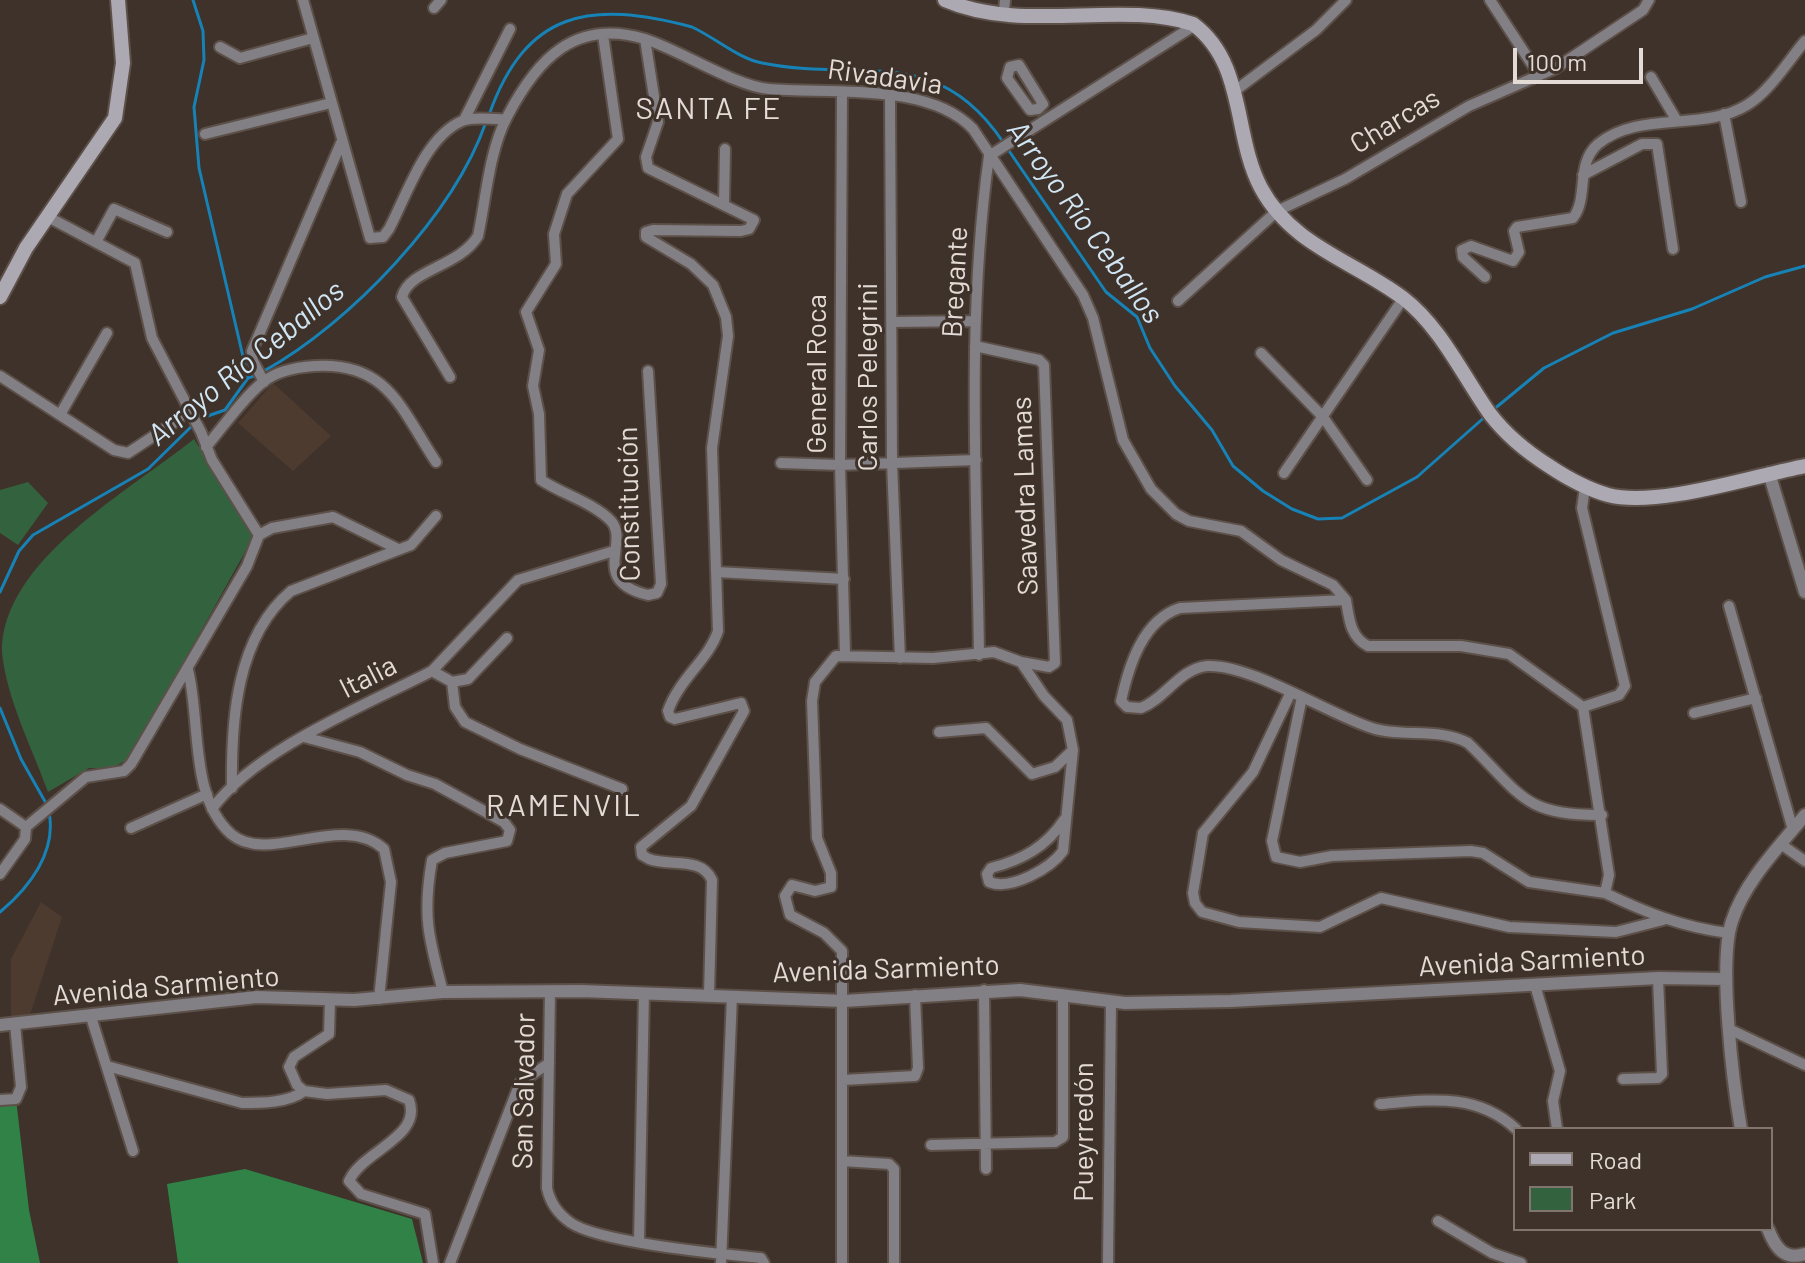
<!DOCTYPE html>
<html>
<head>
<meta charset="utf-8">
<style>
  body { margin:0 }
  #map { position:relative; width:1805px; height:1263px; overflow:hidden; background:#3e322a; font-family:Barlow,sans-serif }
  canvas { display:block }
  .legend { position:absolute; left:1513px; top:1127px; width:260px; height:104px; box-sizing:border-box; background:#3e322a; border:2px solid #80766f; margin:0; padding:10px 14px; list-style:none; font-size:24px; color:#e4dbd7 }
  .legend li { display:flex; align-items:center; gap:16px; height:40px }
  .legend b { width:40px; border:2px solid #80766f }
  .scale { position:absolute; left:1513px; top:48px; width:130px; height:36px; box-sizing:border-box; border:4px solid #e4dbd7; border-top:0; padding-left:10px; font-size:24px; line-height:28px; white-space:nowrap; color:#e4dbd7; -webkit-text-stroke:6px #3e322a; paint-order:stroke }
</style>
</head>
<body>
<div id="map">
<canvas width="1805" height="1263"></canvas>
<ul class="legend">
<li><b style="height:10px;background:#ada9b3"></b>Road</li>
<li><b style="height:22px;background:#33623e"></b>Park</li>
</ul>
<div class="scale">100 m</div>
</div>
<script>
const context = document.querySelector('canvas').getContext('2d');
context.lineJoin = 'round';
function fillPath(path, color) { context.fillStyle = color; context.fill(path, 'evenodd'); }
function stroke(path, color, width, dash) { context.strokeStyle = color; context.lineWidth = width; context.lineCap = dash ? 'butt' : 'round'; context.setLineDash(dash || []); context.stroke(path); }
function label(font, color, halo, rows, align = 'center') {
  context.font = font + ' Barlow,sans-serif'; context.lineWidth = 6; context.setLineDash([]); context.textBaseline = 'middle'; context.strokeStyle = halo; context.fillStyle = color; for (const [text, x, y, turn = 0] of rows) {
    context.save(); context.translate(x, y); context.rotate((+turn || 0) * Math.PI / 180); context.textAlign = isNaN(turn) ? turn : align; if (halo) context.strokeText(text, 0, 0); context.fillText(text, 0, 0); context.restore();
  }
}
fillPath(new Path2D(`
  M273,383L331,436L293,471L238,423Z
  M41,902L62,917L29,1018L11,1017V959Z`), '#4d3b30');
fillPath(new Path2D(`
  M194,439L254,536L130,758L112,768H89L48,792C32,748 7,700 2,653C0,561 131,490 194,439Z
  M28,482L48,503L18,545L0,533V490Z`), '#33623e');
fillPath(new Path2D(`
  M16,1099L29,1210L40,1263H0V1100Z
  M245,1169L412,1219L423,1263H178L167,1184Z`), '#318247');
stroke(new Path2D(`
  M193,0L203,31L204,60L194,107L199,168L248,378
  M489,115C526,10 590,0 692,27C714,37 739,59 762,63C860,83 936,42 1003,142
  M1007,148L1106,292L1137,317L1150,348L1175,386L1212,430L1233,466L1263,491L1292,509L1318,519L1342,518L1417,477L1487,415
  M264,371C350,323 453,216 486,122
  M1493,410L1544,368L1613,333L1692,309L1765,277L1805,266
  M199,419L225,410L248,378L257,375
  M0,592L19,551L33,535L148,469L194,424
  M0,708L21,759L47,805
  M0,912C29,888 57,852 49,812`), '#1782b6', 3);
const minor = new Path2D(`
  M303,0L370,238L383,237L389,229C407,195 425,137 462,121C474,116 493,120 506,119
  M1490,0L1539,75
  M434,8L441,0
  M1004,11L1005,0
  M603,35L618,139L567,194L554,234L556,264L526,312L539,350L533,386L539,414L541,480C562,494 594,503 611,521C630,542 589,581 648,595L657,593L661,584L648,371
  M645,39L658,122L646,157L648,168L754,220L749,229L741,231L653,230L646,232V237L691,264L713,285L726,317L728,336L712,448L718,631C709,659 679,679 668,711L670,717L675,719L741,703L744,711L691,806L641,847L642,855L649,859C670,867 701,856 712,880L709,995
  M220,47L240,58L313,38
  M1019,65L1043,104L1038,109L1030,110L1007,78L1010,67Z
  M1651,77L1677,121
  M1236,90L1316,30L1346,0
  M842,93L840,465L845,654
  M890,97L892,463L900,658
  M1724,114L1741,202
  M464,120L510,29
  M205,134L331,103
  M1583,175L1642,144H1657L1673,249
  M724,205L725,149
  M48,217L135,263L152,338L201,432L212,460L259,535
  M96,242L114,209L167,232
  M1485,277L1463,257L1462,250L1471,246L1513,261L1519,252L1514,231L1517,227L1573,218C1589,198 1575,164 1598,144C1639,110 1704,132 1747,105C1770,91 1788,61 1805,41
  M1178,301L1277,211L1345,179L1469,106L1556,68L1643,10L1649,0
  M892,322L976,321
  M975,346L1039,360L1044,365L1055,663L1049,667L1021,662
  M1261,353L1323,417L1367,480
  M0,376L114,450L128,453L175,422L187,410
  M450,377L402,297C409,269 458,268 478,236C486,199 489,151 507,117C537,59 575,18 645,39C682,51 735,86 769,89C830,94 929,82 973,129L1083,295L1093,318L1123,440L1151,489L1176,514L1189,521L1241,531L1281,560L1333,585L1346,600L1180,608C1143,620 1129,665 1121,701L1127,707L1141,708C1165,699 1179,669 1207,666C1249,663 1330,715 1372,728C1403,738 1439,727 1468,743C1521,794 1523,816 1602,815
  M264,382L253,361L252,351L341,143
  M61,413L107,333
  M206,447C224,426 242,399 263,382C277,371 298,367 315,366C388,362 401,409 436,462
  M781,463L840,465L976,460
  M1284,473L1403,299
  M259,535L272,528L333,517L398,549
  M717,572L844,579
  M1346,600C1349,618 1350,637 1368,646H1461L1509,654L1583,707
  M1729,606L1793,830
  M979,655C977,489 966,321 989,156L1195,25
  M188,670C201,721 189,796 231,834C268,866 341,811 384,849L391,882L379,999
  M432,671L518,580L614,551
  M452,682L468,679L507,638
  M1291,692L1253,772L1203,833L1193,893L1195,903L1202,912L1239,922L1320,927L1381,898L1509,927L1616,932L1663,920
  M1302,697L1272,841L1276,857L1300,862L1332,856L1471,851L1483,853L1529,882L1605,893
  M1583,707L1609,875L1605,893C1647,913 1682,927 1728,933
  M1583,707L1619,695L1625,686L1582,508L1585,487
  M1694,713L1756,698
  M304,737L360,752L407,775L435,784L504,822L510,830L507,841L445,853L432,860C422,916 429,939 443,992
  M232,788C231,721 236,637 291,591L411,545L436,516
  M0,809L26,827
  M212,809C256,749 366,705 432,671L452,682L455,707L465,722L520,749L622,789
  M1064,820C1046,847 1022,860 991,868L987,874L989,882C1011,891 1051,868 1063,851L1073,750
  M26,827L86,777L124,771L131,764L247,566L259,535
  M131,828L207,794
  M1782,845L1805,861
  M0,874L25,839L26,827
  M1535,985L1560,1071L1553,1101L1557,1129
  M984,990L986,1169
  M550,991L547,1188C550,1203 558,1214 571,1223C601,1243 721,1254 761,1258L764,1263
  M330,1000L329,1034L294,1057L289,1067L297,1085L304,1091L327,1094L386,1090L409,1100C423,1137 362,1151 349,1181L361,1194L425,1214L433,1263
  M91,1017L133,1151
  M1731,1030L1805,1065
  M107,1066L242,1103C260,1103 289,1103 304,1091
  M1623,1079L1658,1078L1662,1074L1658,978
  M843,1080L915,1076L918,1068L915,995
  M0,1100L16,1099L21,1087L15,1024
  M1380,1104C1429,1100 1476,1092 1516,1129
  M931,1145L1055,1142L1063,1137V995
  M842,1161V1263
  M1438,1221L1492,1253L1521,1263
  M639,1241L644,993
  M450,1263L520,1083L549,1063
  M721,1263L732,996
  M894,1263V1169L889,1164L842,1161V951L824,933L790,915L785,896L792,885L815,891L831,887V873L817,838L812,701L815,682L836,656L933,658L994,652L1021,662L1044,696L1067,720L1073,750L1055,767L1032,774L986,728L939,732
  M1108,1263L1111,1001`);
const tertiary = new Path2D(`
  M1769,473L1805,592
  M0,1025L257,997L354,1000L443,992L581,991L844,1001L1020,990L1125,1003L1231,1001L1658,978L1726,979
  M1741,1129C1733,1083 1718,962 1732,921C1745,881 1779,847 1805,815
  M1768,1229C1775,1247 1784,1261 1805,1254`);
const secondary = new Path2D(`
  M945,0C1023,34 1119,0 1193,24C1246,63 1233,136 1261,188C1292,246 1354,261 1403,298C1441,327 1463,376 1490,414C1506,435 1527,452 1549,466C1567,478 1587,489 1608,495C1657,508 1753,476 1805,466
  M0,297L26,248L115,118L123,63L118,0`);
stroke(minor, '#5c5049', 14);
stroke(tertiary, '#5c5049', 16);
stroke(secondary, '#5c5049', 18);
stroke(minor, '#827f85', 10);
stroke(tertiary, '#827f85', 12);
stroke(secondary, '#ada9b3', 14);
label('28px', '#e4dbd7', '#3e322a', [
  ["Rivadavia",885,77,8],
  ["Charcas",1395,121,-31],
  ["Bregante",955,282,-87],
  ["General Roca",817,374,-90],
  ["Carlos Pelegrini",868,377,-90],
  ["Saavedra Lamas",1025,496,-92],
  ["Constitución",629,504,-91],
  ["Italia",368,677,-27],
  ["Avenida Sarmiento",1532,961,-3],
  ["Avenida Sarmiento",886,969,-2],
  ["Avenida Sarmiento",166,986,-5],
  ["San Salvador",524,1091,-89],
  ["Pueyrredón",1084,1132,-90]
]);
context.letterSpacing = '2px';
label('30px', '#e4dbd7', '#3e322a', [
  ["SANTA FE",709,109],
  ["RAMENVIL",564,806]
]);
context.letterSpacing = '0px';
label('italic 30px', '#d1e6f4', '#3e322a', [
  ["Arroyo Río Ceballos",1085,222,54],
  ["Arroyo Río Ceballos",246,363,-39]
]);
</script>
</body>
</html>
